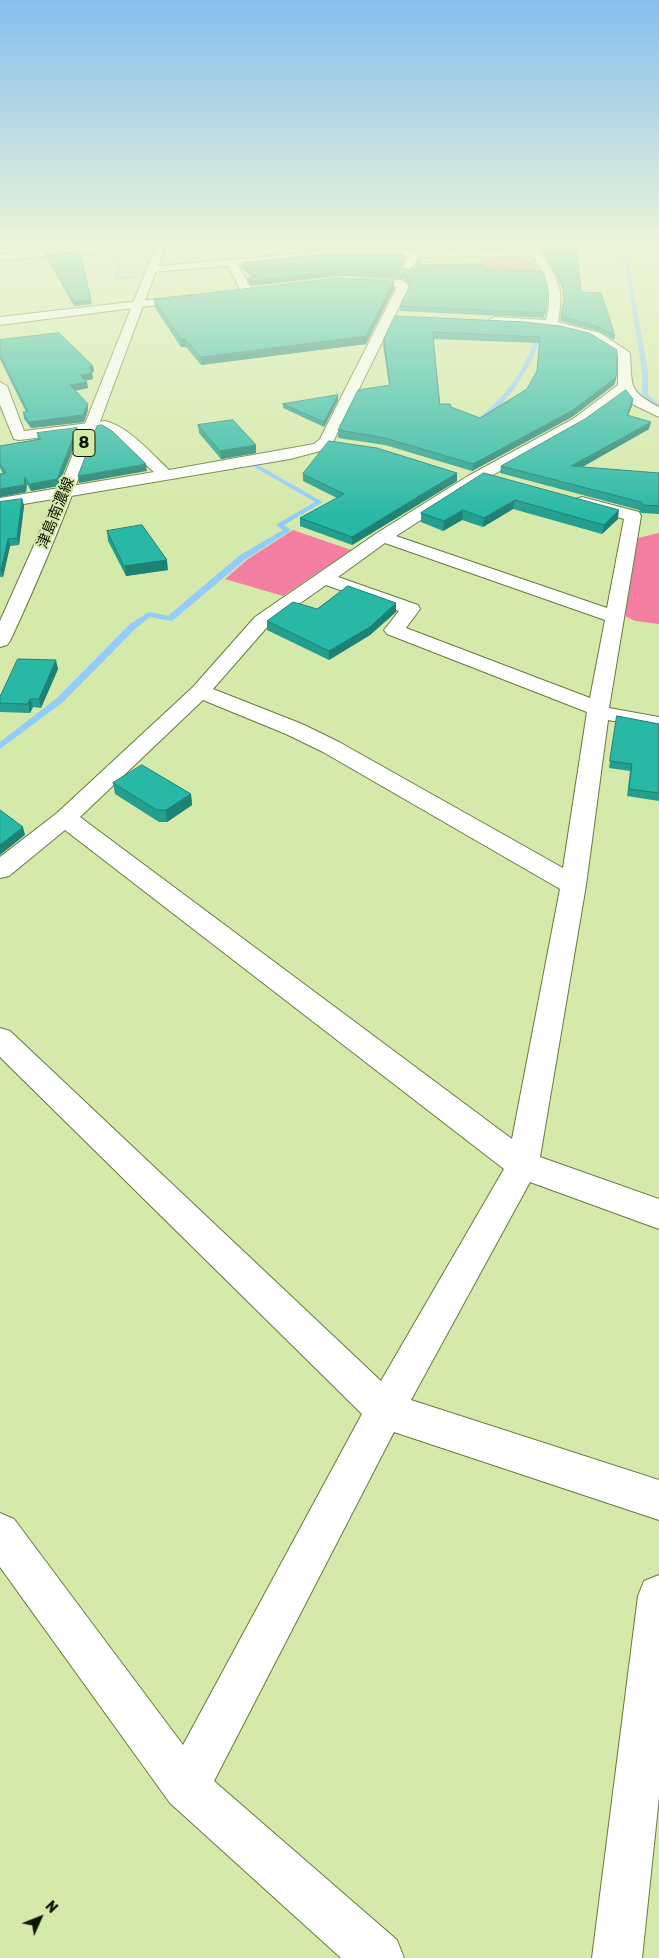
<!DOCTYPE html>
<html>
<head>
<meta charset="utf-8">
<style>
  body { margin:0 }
  #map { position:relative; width:659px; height:1958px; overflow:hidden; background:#d5e9aa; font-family:Rubik,sans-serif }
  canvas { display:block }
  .north { position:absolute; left:15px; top:1893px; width:50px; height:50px; -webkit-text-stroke:4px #d5e9aa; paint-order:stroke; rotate:46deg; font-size:14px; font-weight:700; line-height:20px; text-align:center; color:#101601 }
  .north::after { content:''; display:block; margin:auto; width:18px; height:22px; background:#101601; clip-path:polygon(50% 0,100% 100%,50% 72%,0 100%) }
</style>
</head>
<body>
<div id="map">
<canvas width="659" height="1958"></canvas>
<div class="north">N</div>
</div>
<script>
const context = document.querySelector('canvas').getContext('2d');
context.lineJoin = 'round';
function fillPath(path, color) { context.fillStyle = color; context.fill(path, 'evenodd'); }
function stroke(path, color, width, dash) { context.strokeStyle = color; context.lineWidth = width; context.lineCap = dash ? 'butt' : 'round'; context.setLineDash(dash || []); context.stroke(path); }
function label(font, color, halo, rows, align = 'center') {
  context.font = font + ' Rubik,"Noto Sans JP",sans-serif'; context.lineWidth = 4; context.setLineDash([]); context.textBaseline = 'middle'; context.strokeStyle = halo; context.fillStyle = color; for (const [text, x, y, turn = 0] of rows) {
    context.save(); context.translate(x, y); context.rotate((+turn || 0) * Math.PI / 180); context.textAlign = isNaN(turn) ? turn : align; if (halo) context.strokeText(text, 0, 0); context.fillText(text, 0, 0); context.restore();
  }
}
fillPath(new Path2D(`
  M510,256L531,260L543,281L485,271L481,260Z
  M293,530L351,550L283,596L225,579L248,559Z
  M659,533V624L635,621L625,616L638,538Z`), '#f57fa2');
fillPath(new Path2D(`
  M609,243H613L629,264L648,372V394L659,404V408L653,406L642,394V372L625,264Z
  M115,251L122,261L119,276H135L137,278L114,279L118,261L113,252Z
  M515,254H531C548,274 554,295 545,320L541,319C546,294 545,276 528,256H513Z
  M539,328L542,330C540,339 537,348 534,356C527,371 496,421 479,420V418C507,395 529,366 536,330Z
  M254,465H258L323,502L284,525L290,529V531L246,559L172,621L150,617L136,628L63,702L0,749V742L57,698L130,624L149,612L168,616L240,555L283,530L277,526V524L315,502L254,467Z`), '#92ccfa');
const street = new Path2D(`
  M149,243H165L166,245L161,248L0,260V254Z
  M527,243H537C553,279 566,278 558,322L600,333L629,352L630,355C632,388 629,391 659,407V417L630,403L624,394L583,425L480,482L396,536L607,608L624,519L576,505L574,502L576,499L582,497L639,512L641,516L609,708L659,717V729L608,720L586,885L540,1157L659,1199V1229L530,1182L411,1400L659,1480V1520L394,1432L214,1781L397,1940L404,1958H341L170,1803L0,1567V1513L14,1519L183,1745L362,1414L0,1057V1028L10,1031L381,1381L504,1169L65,830L9,876L0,878V857L57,813L193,687L255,617L377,533L468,476L573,419L618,385V356C581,327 539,326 494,325L488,321L494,317L546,320C553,292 548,281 533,256L418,257L412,270L407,273L402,270L407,257H327L238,265L253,291L247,294L241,291L228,266L151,272L146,269L147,267L327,251L530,250ZM385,543L605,620L590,698L406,628L420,609L418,605L338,577ZM326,585L399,611L384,630L387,634L587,712L563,868L339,742L302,724L213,689L269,625ZM203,700L286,734L323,752L560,889L512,1139L80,817Z
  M357,279L401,280L405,281L409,287L333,442L324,450L290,459L0,508V498L154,472L114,436L103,430L19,440L14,439L0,405V382L7,386L24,431L105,421C128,426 152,454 169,470L314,444L320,439L397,287L353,284L351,282Z
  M192,295L196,296L198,298L196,300L0,325V317Z
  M659,1575V1797L642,1958H592L638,1596L644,1581Z`);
const primary = new Path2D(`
  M157,243H167C115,376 71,512 10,641L7,645L0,647V621L57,494Z`);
stroke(street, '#687a3f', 2);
stroke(primary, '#687a3f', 2);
fillPath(street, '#fff');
fillPath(primary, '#fff');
fillPath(new Path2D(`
  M303,243L418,245V249H327L302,251Z
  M544,243H576L581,292L615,336L614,340L598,331L560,321L564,302L563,289L544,253Z
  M46,254L92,304L74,306L47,258Z
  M404,259L402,266L408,270L422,265L485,270L548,289L544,318L400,311V306L410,286L405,279L336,276L251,286L247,283V278L252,277L242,268V263Z
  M394,289L366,344L201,365L186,347H181L155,308L154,300Z
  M395,316L524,322L617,372L616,379L614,385L572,417L472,471L385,445L338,438V430L389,385L383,345L384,339ZM433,339L539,343L537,372L527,389L480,418L440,404Z
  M0,340L93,366L94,372H92L93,379L85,381L88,388L75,391L88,410L84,422L31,428L24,419L23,412H26L0,359Z
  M633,399L632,406L628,415L649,429L582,467L659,473V514L641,513L639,510L500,473L501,466Z
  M338,400L324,427L283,408V404Z
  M198,425L256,453L221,459L199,433Z
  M37,433L79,435L58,486L31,491L27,484L26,492L0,497V474H3L0,468V446L38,439Z
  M484,473L618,519L602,534L513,509L483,527L462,520L443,531L421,522V513Z
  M303,474L457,481L352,545L300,526V518L337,498L303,481Z
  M22,499L24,506L19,545L10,546L3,577H0V578V502Z
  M107,531L168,570L126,576L108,541Z
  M396,603V612L370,635L329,660L267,630V621L317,609Z
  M58,669L41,708L33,707L30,713L0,712V697Z
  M617,716L659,724V801L627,796L630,771L609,768Z
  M113,783L191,794L192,805L167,822H159L115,794Z`), '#239e8f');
fillPath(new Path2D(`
  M327,245V249L302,251V247Z
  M404,254V259L400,271V266Z
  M336,271V276L251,286V281Z
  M394,281V289L366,344L201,365V357Z
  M91,300L92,304L74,306V302Z
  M181,339H185L186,347H181Z
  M93,366L94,372L90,373L89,367Z
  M617,372L616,379L614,385L572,417L472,471L473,464Z
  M92,373L93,379L81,381L80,375Z
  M87,382L88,388L71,391L70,385Z
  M338,395V400L324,427V422Z
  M633,399L632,406L625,422L627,415Z
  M88,404V410L84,422L31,428L29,422Z
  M651,422L649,429L570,474L571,466Z
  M77,428L79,435L58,486L31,491L29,484Z
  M256,445V453L221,459L220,451Z
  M146,464L147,471L79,483L78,476Z
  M457,473V481L352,545V537Z
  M25,477L27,484L26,492L0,497V489Z
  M22,499L24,506L19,545L17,538Z
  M515,500L513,509L483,527L484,518Z
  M463,510L462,520L443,531L444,521Z
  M619,510L618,519L602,534L604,525Z
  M8,539L10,546L3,577L1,570Z
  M167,560L168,570L126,576L124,566Z
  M396,603V612L370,635L329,660V651Z
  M56,660L58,669L41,708L39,699Z
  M30,699L33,707L30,713L28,704Z
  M191,794L192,805L167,822L166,810Z
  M23,827L25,835L0,855V845Z`), '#1d8174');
const building = new Path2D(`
  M303,243H418V245H327L302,247Z
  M544,243H576L581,292L601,293L615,336L599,327L561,316L564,299L563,285L545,249Z
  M80,252L91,300L74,302L46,254Z
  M327,254H404L400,266L408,270L414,266L420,254L422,265L483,264L485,270L543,271L548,289L545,313L400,306L411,283L405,274L336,271L251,281L247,278L257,277L242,263Z
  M336,278L394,281L366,336L201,357L185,339H181L154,300Z
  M395,316L524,322L560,326L589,333L617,350V372L615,378L573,410L473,464L385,438L338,430L358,390L390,385L384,339ZM433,332L540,337L537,371L527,389L480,418L451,407L450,404H440Z
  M59,333L93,366L89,367L92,373L80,375L87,382L70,385L88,404L83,415L29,422L23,412H28L0,355V340Z
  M626,390L633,399L627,415L651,422L571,466L659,473V506L643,505L641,502L501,466L585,419Z
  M338,395L324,422L283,404Z
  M233,420L256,445L220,451L198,425Z
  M102,425L112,431L146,464L78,476L97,426Z
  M77,428L57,479L29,484L25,477L24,485L0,489V474L6,473L0,464V446L41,439L37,433Z
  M329,441L377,448L457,473L352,537L300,518L344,494L303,474Z
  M484,473L619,510L604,525L515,500L484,518L463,510L444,521L421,513Z
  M22,499L17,538L8,539L1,570H0V502Z
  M142,525L167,560L124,566L107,531Z
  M348,586L396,603L370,627L329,651L267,621L293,602L317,609Z
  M18,659L56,660L39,699H30L28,704L0,703V697Z
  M617,716L659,724V793L629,789L632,764L610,761Z
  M142,765L191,794L166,810H157L113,783Z
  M0,810L23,827L0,845Z`);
fillPath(building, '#29b8a6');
stroke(building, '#1d8174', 1);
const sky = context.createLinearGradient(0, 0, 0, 517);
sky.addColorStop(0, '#85beef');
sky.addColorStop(0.47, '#ecf5d9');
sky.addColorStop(1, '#ecf5d900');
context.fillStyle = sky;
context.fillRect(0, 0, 659, 517);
label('15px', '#101601', '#d5e9aa', [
  ["津島南濃線",56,513,-68]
]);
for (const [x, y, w] of [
  [84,443,22]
]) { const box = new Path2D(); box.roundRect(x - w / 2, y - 13.5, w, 27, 4); context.fillStyle = '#d5e9aa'; context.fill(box); stroke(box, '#101601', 1); }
label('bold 16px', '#101601', null, [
  ["8",84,443]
]);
</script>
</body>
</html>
